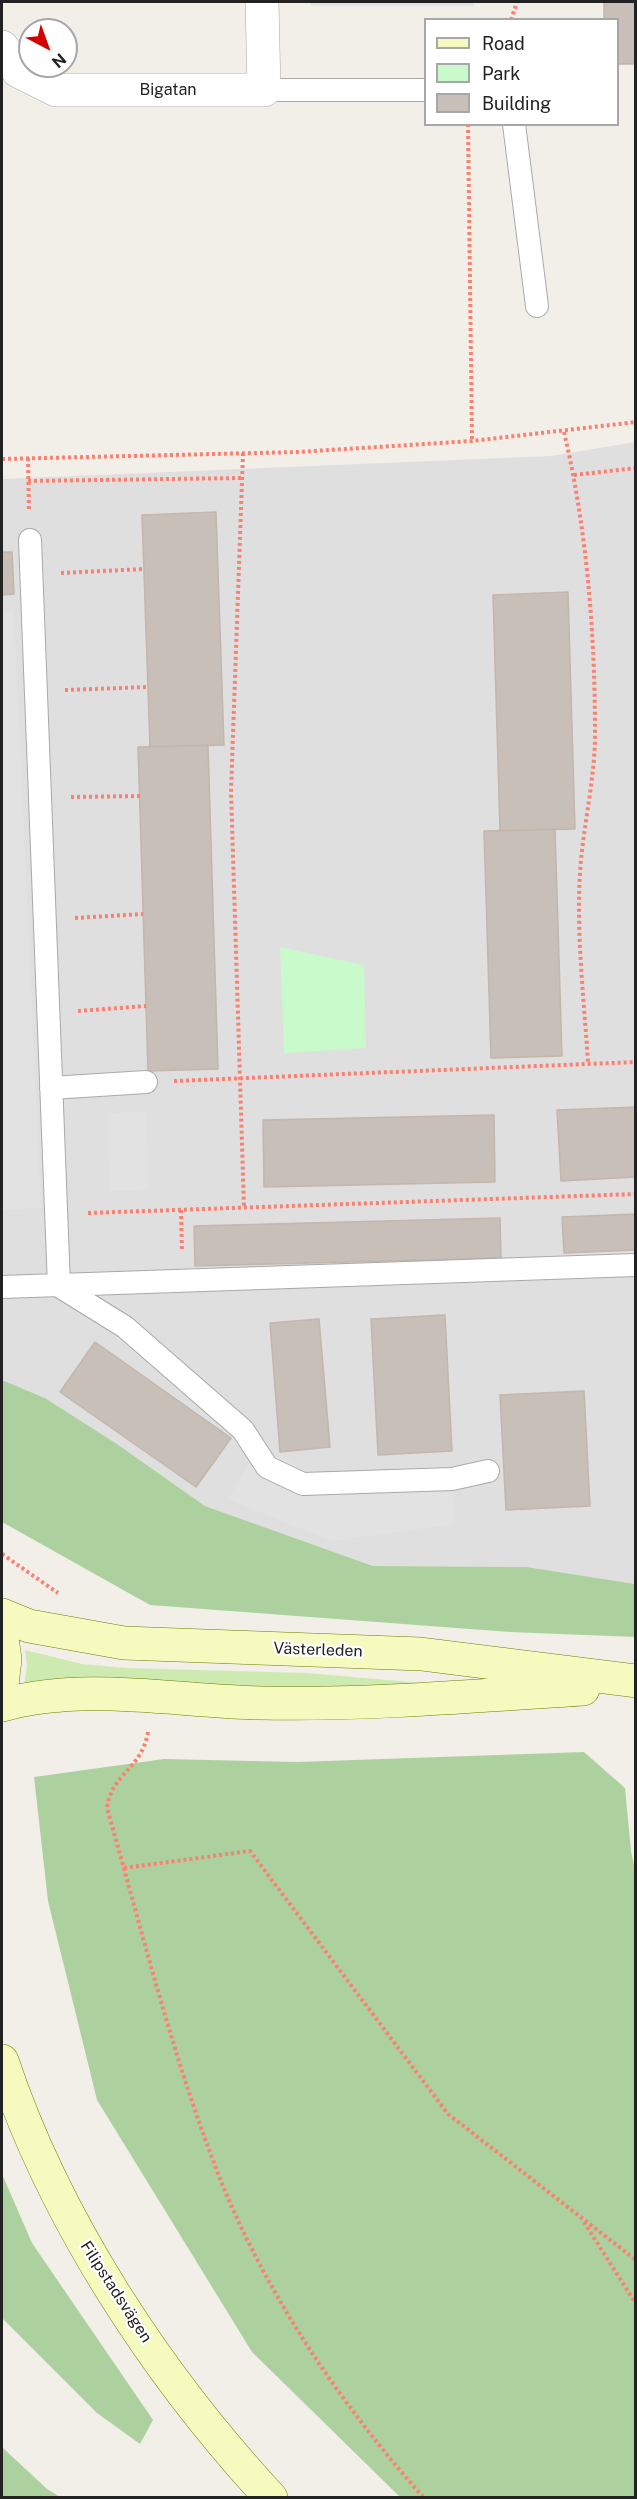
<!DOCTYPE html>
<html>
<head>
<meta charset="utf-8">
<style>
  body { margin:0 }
  #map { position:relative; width:637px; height:2499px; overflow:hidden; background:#f2efe9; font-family:"Public Sans",sans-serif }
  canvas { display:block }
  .frame { position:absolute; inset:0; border:3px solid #222; pointer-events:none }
  .legend { position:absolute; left:424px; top:18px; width:195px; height:108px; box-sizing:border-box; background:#fff; border:2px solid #a7a7a7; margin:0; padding:8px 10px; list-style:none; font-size:18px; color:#222 }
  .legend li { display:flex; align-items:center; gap:12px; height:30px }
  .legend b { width:30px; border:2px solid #a7a7a7 }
  .north { position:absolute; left:18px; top:18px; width:60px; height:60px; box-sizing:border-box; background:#fff; border:2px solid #a7a7a7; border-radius:50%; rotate:139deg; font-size:16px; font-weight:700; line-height:24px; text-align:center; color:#222 }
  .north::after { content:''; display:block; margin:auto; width:21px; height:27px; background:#d40000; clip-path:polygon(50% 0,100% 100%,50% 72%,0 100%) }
</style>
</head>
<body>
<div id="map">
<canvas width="637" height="2499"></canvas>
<div class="frame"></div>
<ul class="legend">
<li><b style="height:8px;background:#f7fabf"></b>Road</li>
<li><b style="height:16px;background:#c8facc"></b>Park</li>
<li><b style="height:16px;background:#c7bfb8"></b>Building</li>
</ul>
<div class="north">N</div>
</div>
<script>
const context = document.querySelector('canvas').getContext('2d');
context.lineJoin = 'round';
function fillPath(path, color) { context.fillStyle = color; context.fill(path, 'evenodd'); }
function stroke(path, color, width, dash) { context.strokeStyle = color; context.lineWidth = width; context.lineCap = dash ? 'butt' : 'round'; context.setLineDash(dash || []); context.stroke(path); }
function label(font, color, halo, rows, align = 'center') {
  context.font = font + ' "Public Sans",sans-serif'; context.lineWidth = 4.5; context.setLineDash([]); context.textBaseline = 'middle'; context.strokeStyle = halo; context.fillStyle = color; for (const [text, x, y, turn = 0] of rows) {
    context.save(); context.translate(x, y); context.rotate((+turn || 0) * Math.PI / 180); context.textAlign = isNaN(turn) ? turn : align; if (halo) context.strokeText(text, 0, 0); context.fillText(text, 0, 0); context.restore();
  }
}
fillPath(new Path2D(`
  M635,442V1584L527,1567L373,1566L205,1506L117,1444L45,1398L2,1380V479L551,456Z`), '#e0dfdf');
fillPath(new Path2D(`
  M25,1650L82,1664L127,1668L307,1673L434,1684L436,1689L23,1691L27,1667Z`), '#cdebb0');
fillPath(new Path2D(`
  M2,1380L45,1398L117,1444L205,1506L373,1566L527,1567L635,1584V1637L510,1632L150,1605L2,1522Z
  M584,1752L625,1788L631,1851L635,1870V2497H400L252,2352L97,2100L48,1901L34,1777L164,1759L297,1762Z
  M2,2174L32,2243L153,2420L140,2444L97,2413L2,2318Z
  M2,2447L47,2489L60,2497H2Z`), '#add19e');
fillPath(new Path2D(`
  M280,947L364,965L366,1048L284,1053Z`), '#c8facc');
fillPath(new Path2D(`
  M311,2H474V6H311Z
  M14,611L41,1208L2,1210V612Z
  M147,1112L148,1190L109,1191L108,1113Z
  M256,1453L285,1458L310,1476L452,1467L455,1524L331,1541L228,1499Z`), '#e2e2e2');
const building = new Path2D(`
  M604,2H636V64H618V20H604Z
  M216,512L224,745L150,747L142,515Z
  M2,552H12L14,594L2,595Z
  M568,592L575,829L500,831L493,595Z
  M208,745L218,1069L148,1071L138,747Z
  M555,829L562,1056L491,1058L484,831Z
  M636,1107V1177L561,1181L557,1110Z
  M494,1115L495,1182L264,1187L263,1120Z
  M636,1214V1250L564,1253L562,1217Z
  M500,1218L501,1258L195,1266L194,1226Z
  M445,1315L452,1451L378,1455L371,1319Z
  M319,1319L330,1447L280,1452L270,1323Z
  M95,1342L231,1438L196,1487L60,1392Z
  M584,1391L590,1506L506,1510L500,1395Z`);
fillPath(building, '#c7bfb8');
stroke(building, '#c4b6ab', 1.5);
const lane = new Path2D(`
  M264,90H426
  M514,124L537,306
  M30,540L59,1286L125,1327L243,1430L267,1467L303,1484L452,1479L488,1471
  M51,1088L146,1082
  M2,1287L636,1265`);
const street = new Path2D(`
  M2,47L18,71L56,90H264L262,2`);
const secondary = new Path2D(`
  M2,1615L29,1626L124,1643L421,1654L636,1681
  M2,1639L5,1659L2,1685
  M2,1705C86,1682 174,1701 260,1703C368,1705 475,1696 583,1689
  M2,2061C55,2220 157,2375 271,2498`);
stroke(lane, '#a9a9a9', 24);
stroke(street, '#a9a9a9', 34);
stroke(secondary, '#707d05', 34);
stroke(new Path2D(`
  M511,20L517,2
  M468,124L472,441
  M564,432C587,530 595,633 595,734C595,776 585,818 581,860C575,927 584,996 588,1063
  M243,453L231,791L244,1208
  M28,458L29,511
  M2,459L298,452L472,441L636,422
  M574,475L636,468
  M28,481L243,478
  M61,573L144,569
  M65,690L148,687
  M71,797L140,796
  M75,918L143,914
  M78,1011L146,1006
  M174,1081L636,1062
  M181,1210L182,1251
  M88,1213L636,1194
  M2,1554L58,1593
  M148,1732C141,1771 112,1772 107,1808C143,1934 174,2064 223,2186C270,2300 342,2406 424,2498
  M124,1868L250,1851L448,2114L636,2260
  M584,2222L636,2304`), '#fa8072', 4, [3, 3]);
stroke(lane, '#fff', 22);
stroke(street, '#fff', 33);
stroke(secondary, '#f7fabf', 33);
label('16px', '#222', '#fff', [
  ["Bigatan",168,90],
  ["Västerleden",318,1650,2],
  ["Filipstadsvägen",116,2292,57]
]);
</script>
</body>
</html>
